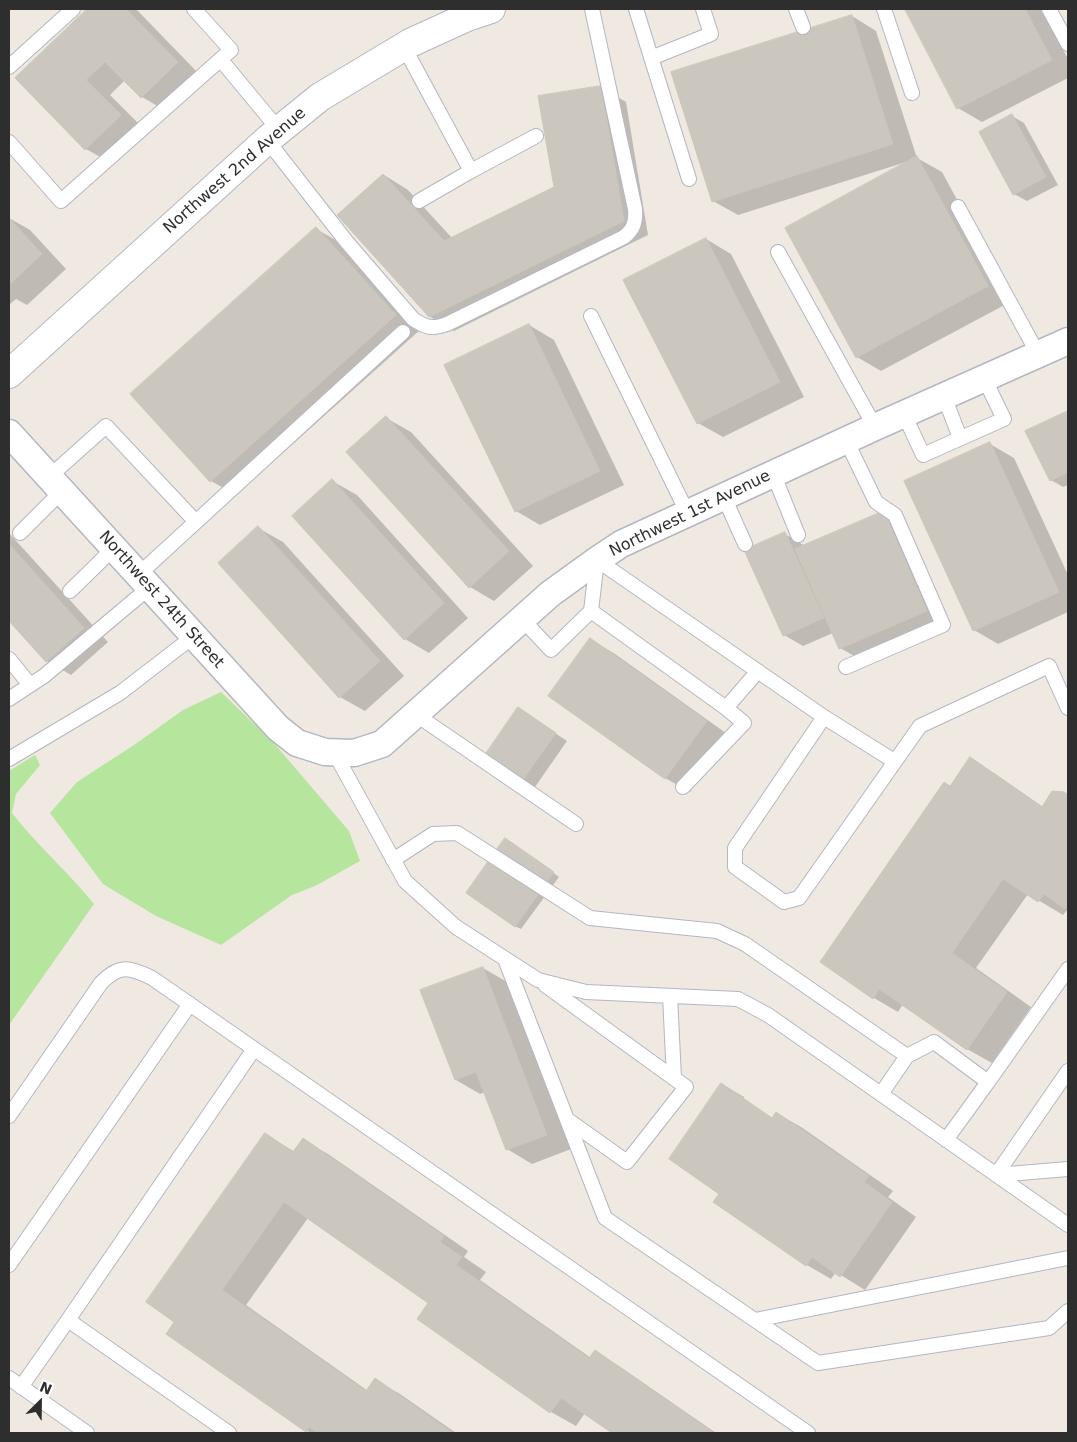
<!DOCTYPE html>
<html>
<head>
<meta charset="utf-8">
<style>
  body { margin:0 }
  #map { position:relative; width:1077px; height:1442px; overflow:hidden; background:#efe9e1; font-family:"DejaVu Sans",sans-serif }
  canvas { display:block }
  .frame { position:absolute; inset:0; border:10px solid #2e2e2e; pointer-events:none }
  .north { position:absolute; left:15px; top:1377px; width:50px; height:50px; -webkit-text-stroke:4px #fff; paint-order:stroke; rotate:23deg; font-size:14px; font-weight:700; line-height:20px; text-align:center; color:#2e2e2e }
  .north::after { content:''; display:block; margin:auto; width:18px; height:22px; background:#2e2e2e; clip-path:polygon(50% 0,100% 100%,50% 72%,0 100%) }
</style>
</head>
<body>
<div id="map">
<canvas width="1077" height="1442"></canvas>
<div class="frame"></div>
<div class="north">N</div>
</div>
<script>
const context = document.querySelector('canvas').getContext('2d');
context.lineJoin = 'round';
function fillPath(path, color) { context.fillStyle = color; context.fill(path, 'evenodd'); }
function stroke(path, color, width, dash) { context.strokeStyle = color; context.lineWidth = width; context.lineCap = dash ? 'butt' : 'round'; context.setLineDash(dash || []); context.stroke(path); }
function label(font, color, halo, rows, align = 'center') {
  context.font = font + ' "DejaVu Sans",sans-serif'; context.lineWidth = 4; context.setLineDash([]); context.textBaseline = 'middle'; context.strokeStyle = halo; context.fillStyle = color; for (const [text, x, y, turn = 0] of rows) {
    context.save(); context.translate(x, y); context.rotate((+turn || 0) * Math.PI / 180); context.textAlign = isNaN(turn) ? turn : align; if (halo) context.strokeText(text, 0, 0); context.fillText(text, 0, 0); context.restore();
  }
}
fillPath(new Path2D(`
  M221,692L273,742L349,831L360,861L315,886L292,895L221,945L156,916L103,884L50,813L77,782L134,745L183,710Z
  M35,755L40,765L16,794L12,813C37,845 68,872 94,904L9,1025V771Z`), '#b6e59e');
fillPath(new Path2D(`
  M88,9H136L202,77L166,111L142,97L125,80L110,95L145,130L111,163L86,149L17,78Z
  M906,9H1042L1068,59V78L982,122L958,108Z
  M852,16L876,31L917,158L942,172L1012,301L881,371L857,357L906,162L738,215L713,201Z
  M601,87L626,102L648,235L454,331L429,316L384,175L408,190L452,238L555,188Z
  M1012,116L1024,123L1058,185L1027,201L1014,194Z
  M9,218L30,230L66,269L27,305L16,299L9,305Z
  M316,229L341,243L420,330L236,495L211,481L132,394Z
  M706,239L731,254L804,397L723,437L698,423Z
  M529,325L554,340L624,485L540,525L516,511Z
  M1068,412V485L1063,487L1051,480L1027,432Z
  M386,418L411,432L533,566L494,601L470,587Z
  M990,444L1014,458L1068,575V612L998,644L974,630Z
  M332,481L357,495L468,618L429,653L405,639Z
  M884,512L908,527L951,625L865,662L840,648L833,633L803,646L784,635L785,534L805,546Z
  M258,528L283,542L404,676L365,711L340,697Z
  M9,533L108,642L71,675L47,661L9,620Z
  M590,639L615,654L730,736L690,792L665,778Z
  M519,709L567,741L535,787L523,780Z
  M970,759L994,773L1043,807L1063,794L1068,796V909L1063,915L1028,894L976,968L1031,1007L992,1063L967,1049L903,1004L898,1012L874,998L950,787Z
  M512,843L559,877L521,929L515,926Z
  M483,968L507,982L571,1149L532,1164L507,1149L485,1092L480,1094L456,1080Z
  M722,1084L744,1097V1100L776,1122V1113L801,1127L893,1191L888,1197L916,1217L865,1290L836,1272L831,1279L807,1265L721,1193Z
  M265,1134L295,1152L303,1140L328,1154L468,1251L464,1257L486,1272L480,1280L591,1358L595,1352L619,1366L716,1433H614L585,1413L576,1426L551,1412L419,1318L430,1303L308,1218L246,1305L368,1391L375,1380L400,1394L456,1433H311L307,1431L167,1334L175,1322Z`), '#0003');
const building = new Path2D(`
  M87,9H126L178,62L141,98L105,62L86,80L121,115L85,150L15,78Z
  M905,9H1025L1052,60L957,109Z
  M852,15L893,144L712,202L671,72Z
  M601,86L624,221L429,317L337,215L383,174L444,241L554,187L538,96Z
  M1012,114L1046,177L1013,195L979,132Z
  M917,156L988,286L856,358L785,228Z
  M9,218L42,254L9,285Z
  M316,227L396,315L210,482L130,394Z
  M706,238L780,382L697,424L623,280Z
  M529,324L600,471L515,512L444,365Z
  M1068,411V472L1050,481L1025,431Z
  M386,416L509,551L469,588L346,452Z
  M990,442L1059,592L973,631L904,481Z
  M332,479L444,603L404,640L292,516Z
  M884,511L927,611L839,649L795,549Z
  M258,526L380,661L339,698L218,563Z
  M785,532L824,618L783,636L744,550Z
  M9,544L84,628L46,662L9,621Z
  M590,638L707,721L665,779L548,696Z
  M518,707L556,733L522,781L485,755Z
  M970,757L1042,807L1052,791L1064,792L1068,795V904L1065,909L1044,894L1038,902L1003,879L952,953L1007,992L967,1050L879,989L873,999L820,962L944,782L950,786Z
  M505,838L554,872L515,927L466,893Z
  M483,967L547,1135L506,1150L476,1072L455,1080L420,990Z
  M721,1083L772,1118L776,1112L869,1176L864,1182L892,1202L840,1277L812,1257L806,1266L713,1202L719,1194L669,1159Z
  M265,1133L293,1152L303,1138L444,1236L440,1242L462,1257L456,1265L589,1358L595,1350L714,1433H612L561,1398L550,1413L417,1319L428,1303L284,1202L222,1290L366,1391L375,1378L453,1433H318L309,1427L306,1432L166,1334L174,1322L146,1302Z`);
fillPath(building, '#cbc7bf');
stroke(building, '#cbc5ba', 1);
const service = new Path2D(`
  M636,9L689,179
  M796,9L803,27
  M884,9L912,93
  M1049,9L1068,44
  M404,47L471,171L536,136
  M651,58L711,34L703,9
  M221,60L279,130
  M9,67L73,9
  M267,140L346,241L413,319C426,328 433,329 447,324L624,237C634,229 636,222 635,209L592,9
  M9,142L61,201L231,50L194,9
  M419,201L471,171
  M958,207L1038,354
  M778,252L875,427
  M591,316L688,514
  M944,396L960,438
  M904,414L923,455L1004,419L984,378
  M773,473L798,535
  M49,477L106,426L196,522
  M724,497L745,544
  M20,533L62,491
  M138,575L403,332
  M70,591L114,548
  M522,619L551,650L591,611
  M9,659L30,685
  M846,667L943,625L895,515L876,502L846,440
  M9,699L44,676L150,587
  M726,708L591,611L597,560L824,717
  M415,714L576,824
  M334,752L405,881L456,927L538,980L586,992L738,999L768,1015L1068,1225
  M9,759L120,693L194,636
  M894,761L824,717L735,848V867L784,902L799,898L920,726L1049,666L1068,708
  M683,787L744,723L726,708L758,671
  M393,860L433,834L457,833L590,918L717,931L745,944L907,1056L881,1094
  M505,959L605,1218L818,1363L1049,1328L1068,1311
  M545,985L686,1087L627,1162L568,1120
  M670,996L674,1078
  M907,1056L934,1042L988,1082L946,1140
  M1068,1071L996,1175L1068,1169
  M988,1082L1068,969
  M9,1116L101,983C119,964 130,967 152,978L808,1433
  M9,1265L190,1004
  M68,1320L254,1049
  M755,1320L1068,1258
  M9,1378L87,1433
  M21,1387L68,1320L229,1433`);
const minor = new Path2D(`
  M9,433L278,728L297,743L325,752L354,753L382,744L550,594L597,560L621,544L875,427L1068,341`);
const tertiary = new Path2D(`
  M9,374L267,140L320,97L410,43L467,17L491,9`);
stroke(service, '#b4b7c1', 16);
stroke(minor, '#b4b7c1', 29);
stroke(tertiary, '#b4b7c1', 30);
stroke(service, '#fff', 14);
stroke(minor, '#fff', 26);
stroke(tertiary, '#fff', 28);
label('16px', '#2e2e2e', '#fff', [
  ["Northwest 2nd Avenue",235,171,-41],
  ["Northwest 1st Avenue",690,514,-26],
  ["Northwest 24th Street",161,600,48]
]);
</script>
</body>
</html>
